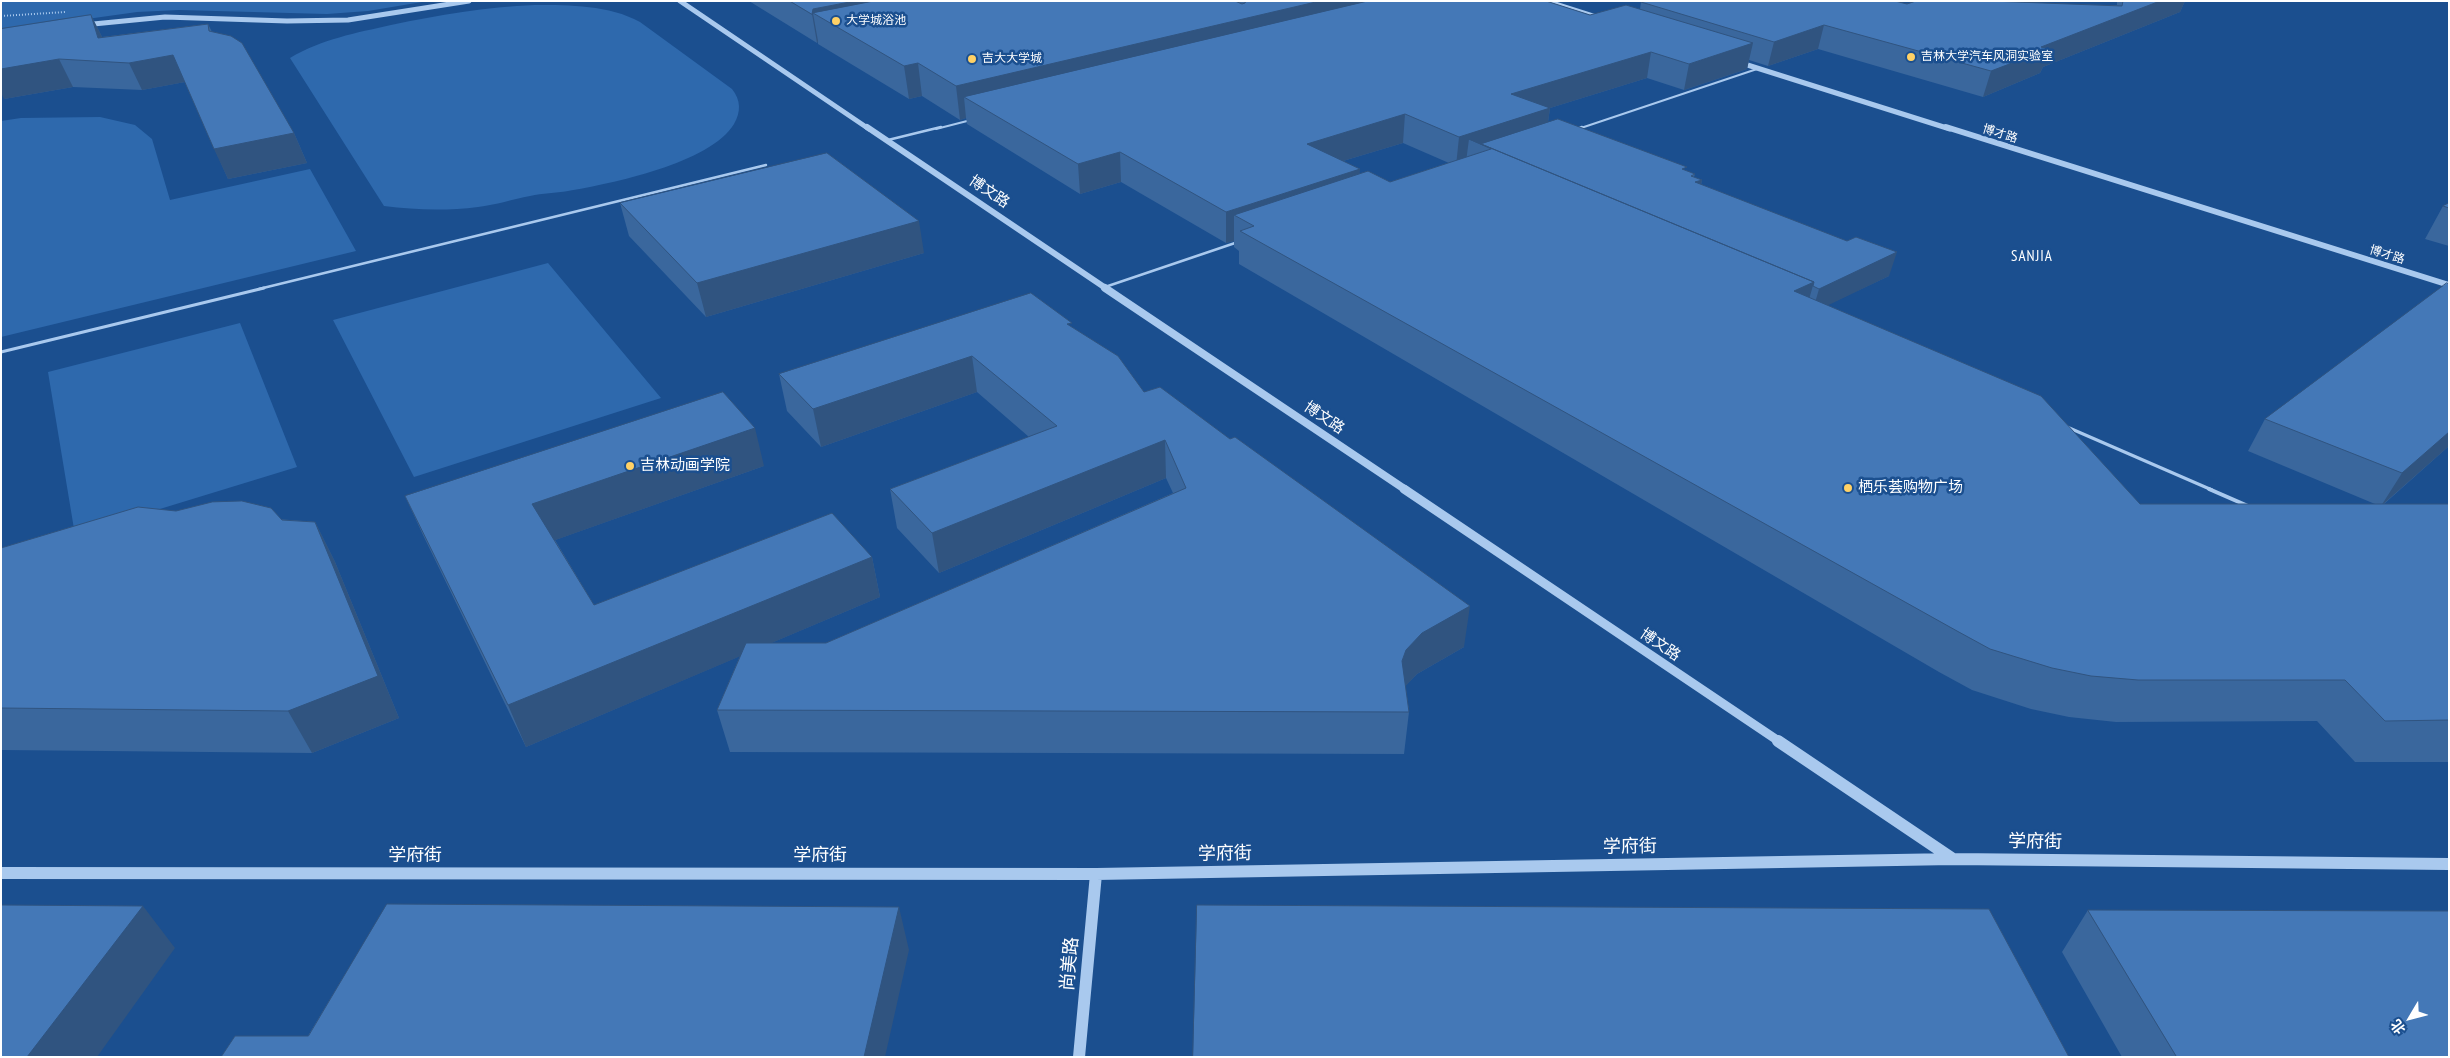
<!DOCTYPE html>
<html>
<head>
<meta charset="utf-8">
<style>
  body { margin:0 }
  #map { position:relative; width:2450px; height:1058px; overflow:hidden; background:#1b4f8f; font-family:"PT Sans Narrow","Noto Sans SC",sans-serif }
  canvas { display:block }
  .frame { position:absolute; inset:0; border:2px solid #fff; pointer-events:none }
  .north { position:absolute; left:2385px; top:993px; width:50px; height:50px; -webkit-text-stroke:4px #1b4f8f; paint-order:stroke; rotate:233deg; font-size:14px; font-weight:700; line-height:20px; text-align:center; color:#fff }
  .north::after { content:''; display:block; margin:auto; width:18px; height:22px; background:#fff; clip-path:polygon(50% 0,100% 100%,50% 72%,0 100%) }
</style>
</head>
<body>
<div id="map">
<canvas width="2450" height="1058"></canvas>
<div class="frame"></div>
<div class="north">北</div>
</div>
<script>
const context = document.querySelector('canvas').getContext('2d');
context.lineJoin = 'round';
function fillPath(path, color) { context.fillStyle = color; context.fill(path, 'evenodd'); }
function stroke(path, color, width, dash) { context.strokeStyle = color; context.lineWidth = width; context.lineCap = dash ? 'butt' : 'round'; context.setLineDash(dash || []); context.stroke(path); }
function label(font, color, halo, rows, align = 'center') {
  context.font = font + ' "PT Sans Narrow","Noto Sans SC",sans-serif'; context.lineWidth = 5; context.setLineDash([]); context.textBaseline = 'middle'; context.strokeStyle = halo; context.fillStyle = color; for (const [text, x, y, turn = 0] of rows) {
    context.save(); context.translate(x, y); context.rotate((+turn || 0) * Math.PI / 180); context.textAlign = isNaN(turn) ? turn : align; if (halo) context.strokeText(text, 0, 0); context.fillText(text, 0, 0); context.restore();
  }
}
fillPath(new Path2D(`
  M1,1H428L368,11L327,14L179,10L137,12L1,31Z
  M535,5C570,5 609,5 640,22L732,89C741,100 741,112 734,124C711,163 610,184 568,191C555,193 543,193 530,196C513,199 496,205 478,207C446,211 415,210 384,206L290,58C322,39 356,33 391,25C439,15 486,7 535,5Z
  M100,117L135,125L152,139L170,200L310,169L356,251L1,337V121L21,118Z
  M548,263L661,398L414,477L333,320Z
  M240,323L297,467L75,535L48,372Z`), '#2e69ad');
stroke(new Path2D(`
  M1,16L65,12`), '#a9c9ee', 2, [1, 2]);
stroke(new Path2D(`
  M936,129L971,120
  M1578,129L1757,69`), '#a9c9ee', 2);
stroke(new Path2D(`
  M1577,129L1582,127
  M888,140L941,127
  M1105,287L1238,242
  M259,289L766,165`), '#a9c9ee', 2.5);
stroke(new Path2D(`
  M1,352L264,288
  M2067,427L2212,490`), '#a9c9ee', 3);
stroke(new Path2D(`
  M2209,489L2248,506`), '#a9c9ee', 4);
stroke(new Path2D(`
  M680,1L869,129
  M1546,1L1599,18
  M83,25L165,17L287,21L348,20L469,1
  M1738,62L1950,129`), '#a9c9ee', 5);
stroke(new Path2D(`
  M867,127L1107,289
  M1946,127L2449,285`), '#a9c9ee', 6);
stroke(new Path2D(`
  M1105,288L1406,490`), '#a9c9ee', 8);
stroke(new Path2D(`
  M1404,489L1780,742`), '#a9c9ee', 9);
stroke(new Path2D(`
  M1778,741L1953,859
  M1,873L1096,874L1953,859L2449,864
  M1079,1057L1096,874`), '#a9c9ee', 12);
fillPath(new Path2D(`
  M749,1H1546L1590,15L1640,9L1641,2L2117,5V1H2185L2180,12L2043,67L2040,73L1983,97L1818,49L1768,66L1749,60L1747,69L1684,90L1647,78L1550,108L1548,122L1695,174L1694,177L1702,180L1701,185L1889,276L1827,305L2140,504H2375L2248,451L2265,419L2449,284V446L2384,504H2449V762H2355L2317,721L2116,722L2069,717L2031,709L1972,690L1939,672L1239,264V251L1234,247V241L1226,243L1121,182L1080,194L967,124L966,118L960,120L922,96L909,99L818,44V41L817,43ZM1403,143L1449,163L1390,182L1360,174L1343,161Z
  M91,15L102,37L208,24L212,32L294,133L307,163L228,179L185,82L142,90L73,87L4,99Z
  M620,203L924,253L706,317L629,236Z
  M2449,203V246L2425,239L2443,206Z
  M1072,327L1144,392L1464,647L1417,674L1405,686L1409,712L1404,754L730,752L717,710L740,656L526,747L423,535L405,496L764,466L555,540L594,605L872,557L880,597L771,643H826L1173,493L1166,478L939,573L897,528L890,489L1029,437L977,392L821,447L787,411L779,374Z
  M176,511L315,522L335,562L399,718L312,753L1,750V548Z
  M2088,910L2449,1057H2122L2062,952Z`), '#3a679d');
fillPath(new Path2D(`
  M855,1H914L813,13L818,41L817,43L812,14L813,9Z
  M1320,1H1442L964,97L966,118L960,120L956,86Z
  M2160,1H2185L2180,12L2043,67L2040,73L1983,97L1991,71L2041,47Z
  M91,15L104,41L98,38Z
  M1824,25L1818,49L1768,66L1774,42Z
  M1753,43L1747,69L1684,90L1689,64Z
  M1651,52L1647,78L1550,108L1546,136L1491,149L1469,139L1466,162L1456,166L1459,137L1511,94Z
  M173,55L185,82L142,90L129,63Z
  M59,59L73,87L4,99L1,93V69Z
  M918,63L922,96L909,99L904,66Z
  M1405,114L1403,143L1306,172L1307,144Z
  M294,133L307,163L228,179L214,149Z
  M1120,152L1121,182L1080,194L1078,164Z
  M1360,169L1358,199L1234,215V241L1226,243V212Z
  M1702,180L1697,202L1695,182Z
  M919,221L924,253L706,317L697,283Z
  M1897,252L1889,276L1812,313L1819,289Z
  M1814,282L1804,317L1794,291Z
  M972,356L977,392L821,447L813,409Z
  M755,428L764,466L547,543L532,504Z
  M2449,432V446L2381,506L2402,473Z
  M1165,440L1166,478L939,573L932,533Z
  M315,522L335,562L399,718L312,753L288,711Z
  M872,557L880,597L526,747L508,705Z
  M1470,606L1464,647L1417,674L1401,691L1402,661L1406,650L1422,633Z
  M143,906L175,948L97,1057H27Z
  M899,907L909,950L885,1057H864Z`), '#305480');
const building = new Path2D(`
  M790,1H855L813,9L812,14Z
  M874,1H1235L1242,4L1245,3L1246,1H1320L956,86L918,63L904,66L813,13Z
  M1368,1H1546L1590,15L1626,5L1753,43L1689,64L1651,52L1511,94L1550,108L1459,137L1405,114L1307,144L1360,169L1226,212L1120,152L1078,164L964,97Z
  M1644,1H1895L1907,4L1916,1H1990L2122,6L2123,1H2160L2041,47L2049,49L1991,71L1824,25L1774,42L1641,2Z
  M91,15L98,38L208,24L209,31L231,36L242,43L294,133L214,149L173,55L129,63L59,59L1,69V29Z
  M1558,119L1687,167L1682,169L1695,174L1691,176L1702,180L1695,182L1847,241L1856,237L1897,252L1819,289L1813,286L1814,282L1481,144Z
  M1469,139L1814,282L1794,291L2041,396L2140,504H2449V720L2385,721L2345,680H2138L2091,676L2052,668L1990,649L1957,631L1240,231L1254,226L1234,215L1368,171L1390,182L1491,149Z
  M827,153L919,221L697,283L620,203Z
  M2449,203V208L2443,206Z
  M2447,283L2449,284V432L2402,473L2265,419Z
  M1031,293L1072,323L1067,324L1118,356L1144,392L1160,387L1230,439L1235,437L1470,606L1422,633L1406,650L1402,661L1409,712L717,710L746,643H826L1186,488L1165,440L932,533L890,489L1057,426L972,356L813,409L779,374Z
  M723,392L755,428L532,504L594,605L832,513L872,557L508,705L405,496Z
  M242,501L271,508L282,520L315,522L378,676L288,711L1,708V548L138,507L176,511L212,502Z
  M387,904L899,907L864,1057H221L235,1036H308Z
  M1,905L143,906L27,1057H1Z
  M1197,905L1989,909L2069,1057H1193Z
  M2088,910L2449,911V1057H2177Z`);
fillPath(building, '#4478b7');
stroke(building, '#305480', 1);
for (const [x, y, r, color] of [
  [836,21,5,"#ffd166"],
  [1911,57,5,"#ffd166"],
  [972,59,5,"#ffd166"],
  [630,466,5,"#ffd166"],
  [1848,488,5,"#ffd166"]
]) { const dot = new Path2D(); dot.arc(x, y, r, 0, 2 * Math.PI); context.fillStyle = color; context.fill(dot); stroke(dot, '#1b4f8f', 2); }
label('12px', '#fff', '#1b4f8f', [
  ["大学城浴池",846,21],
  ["吉林大学汽车风洞实验室",1921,57],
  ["吉大大学城",982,59]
], 'left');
label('12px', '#fff', '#1b4f8f', [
  ["博才路",2000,134,17],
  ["博才路",2387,255,17]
]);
label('15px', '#fff', '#1b4f8f', [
  ["博文路",989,192,34],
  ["博文路",1324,418,34],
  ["博文路",1660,645,34]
]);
context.letterSpacing = '1px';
label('15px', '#fff', '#1b4f8f', [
  ["SANJIA",2032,257]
]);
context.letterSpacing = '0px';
label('15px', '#fff', '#1b4f8f', [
  ["吉林动画学院",640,466],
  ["栖乐荟购物广场",1858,488]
], 'left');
label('18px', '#fff', '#1b4f8f', [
  ["学府街",2035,842,1],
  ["学府街",1630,847,-1],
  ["学府街",1225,854,-1],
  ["学府街",415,856],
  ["学府街",820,856],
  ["尚美路",1070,964,-85]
]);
</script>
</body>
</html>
